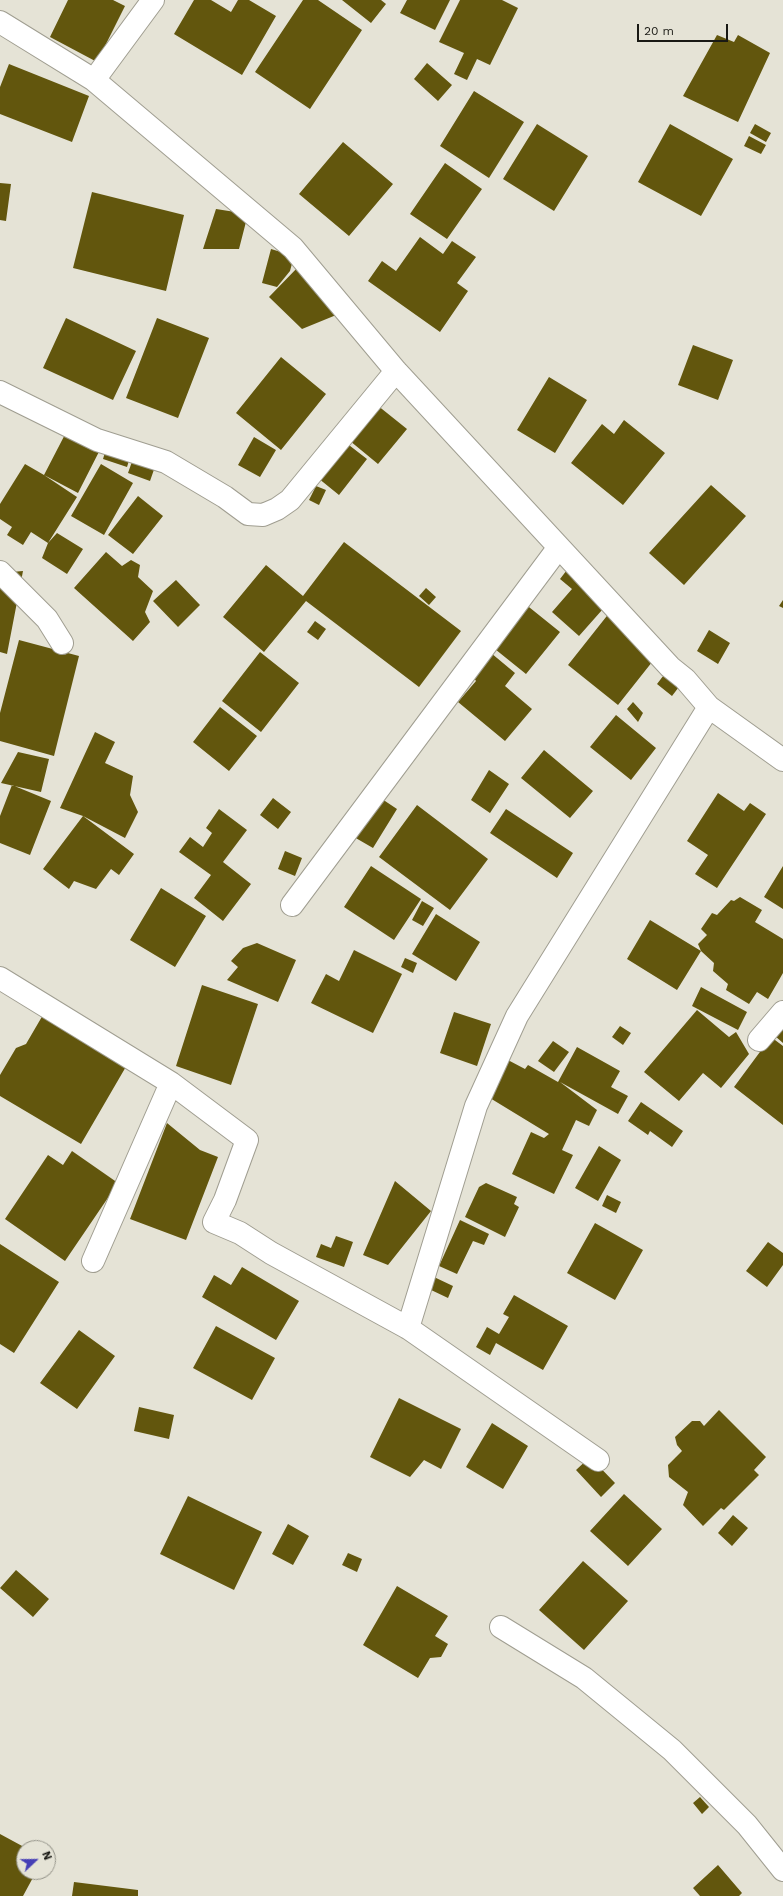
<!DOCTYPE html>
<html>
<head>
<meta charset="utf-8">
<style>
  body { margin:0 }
  #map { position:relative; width:783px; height:1896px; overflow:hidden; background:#e5e3d6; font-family:"Work Sans",sans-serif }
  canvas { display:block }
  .north { position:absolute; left:16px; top:1840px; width:40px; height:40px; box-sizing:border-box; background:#e5e3d6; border:1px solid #939288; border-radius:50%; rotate:68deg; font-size:11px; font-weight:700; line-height:16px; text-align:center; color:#191914 }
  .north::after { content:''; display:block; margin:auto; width:14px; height:18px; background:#463fb6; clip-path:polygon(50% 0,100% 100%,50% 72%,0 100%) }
  .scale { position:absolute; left:637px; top:24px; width:91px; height:18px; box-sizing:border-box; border:2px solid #191914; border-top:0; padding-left:5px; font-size:12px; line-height:14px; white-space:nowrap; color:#191914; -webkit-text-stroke:3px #e5e3d6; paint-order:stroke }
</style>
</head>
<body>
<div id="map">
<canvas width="783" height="1896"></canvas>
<div class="north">N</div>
<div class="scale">20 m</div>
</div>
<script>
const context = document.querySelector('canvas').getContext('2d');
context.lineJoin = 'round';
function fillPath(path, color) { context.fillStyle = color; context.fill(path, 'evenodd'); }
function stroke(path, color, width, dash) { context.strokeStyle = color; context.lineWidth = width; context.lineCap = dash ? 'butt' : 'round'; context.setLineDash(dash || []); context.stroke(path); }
fillPath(new Path2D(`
  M68,0H113L125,6L97,62L50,37Z
  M194,0H211L231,12L238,0H249L276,16L242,75L174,34Z
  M303,0H318L362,30L310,109L255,72Z
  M342,0H381L386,4L371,23Z
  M407,0H450L435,30L400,13Z
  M460,0H502L518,8L490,65L477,59L467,80L454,74L464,53L439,42Z
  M717,35L734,42L738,35L770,53L738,122L683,96Z
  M427,63L452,85L438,101L414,79Z
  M9,64L89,96L72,142L0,114V87Z
  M474,91L524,122L489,178L440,146Z
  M537,124L588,156L554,211L503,179Z
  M670,124L733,159L701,216L638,182Z
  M755,124L771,133L766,142L750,133Z
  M749,136L766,145L761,154L744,146Z
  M343,142L393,184L349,236L299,194Z
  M445,163L482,189L447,239L410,214Z
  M0,183L11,184L6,221L0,220Z
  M92,192L184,215L166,291L73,268Z
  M216,209L248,214L239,249H203Z
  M420,237L443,254L452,241L476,257L457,283L468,291L440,332L368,281L382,261L396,271Z
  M271,249L294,256L290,271L277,287L262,283Z
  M299,266L346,311L302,329L269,297Z
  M66,318L136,351L113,400L43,368Z
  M157,318L209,338L178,418L126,398Z
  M693,345L733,360L718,400L678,385Z
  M281,357L326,394L281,450L236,413Z
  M549,377L587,400L555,453L517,430Z
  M372,401L407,429L378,464L344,436Z
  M73,419L107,436L78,493L44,475L77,497L48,543L31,532L23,545L7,535L12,527L0,519V504L25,464L44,475Z
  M624,420L665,453L623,505L571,463L602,424L614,434Z
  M254,437L276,450L260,477L238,465Z
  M345,442L367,459L339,495L318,478Z
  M108,443L132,451L127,467L103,459Z
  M135,453L157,461L150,481L128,473Z
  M101,464L133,483L104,535L71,516Z
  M711,485L746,516L684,585L649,553Z
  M316,486L326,490L319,505L309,500Z
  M138,496L163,516L133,554L108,535Z
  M57,533L83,549L67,574L42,558L48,543Z
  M344,542L461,631L419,687L306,601L264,652L223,617L266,565L303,596Z
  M106,552L122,566L131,560L140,565L138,577L153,591L145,612L150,622L133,641L74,588Z
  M570,566L610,601L579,636L552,612L572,589L560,579Z
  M23,571L7,654L0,652V573Z
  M176,580L200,605L178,627L153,601Z
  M426,588L436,597L429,605L419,596Z
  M519,599L560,632L526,674L485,641Z
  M783,600V608L779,606Z
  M610,612L660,652L618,705L568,665Z
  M315,621L326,629L318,640L307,632Z
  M709,630L730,643L718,664L697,651Z
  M19,640L79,656L54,756L0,741V713Z
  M485,648L515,673L505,686L532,709L505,741L458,702L476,681L468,669Z
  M260,652L299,683L261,732L222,701Z
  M670,667L685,679L672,696L657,684Z
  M633,702L643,713L638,722L627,709Z
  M220,707L257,736L229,771L193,742Z
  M616,715L656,748L631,780L590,747Z
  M95,732L115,742L105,763L133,776L130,795L138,812L125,838L83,816L134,854L119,875L111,869L96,889L74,881L69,889L43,869L83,816L60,808Z
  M544,750L593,791L570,818L521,778Z
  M18,752L49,759L41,792L1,783Z
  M489,770L509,784L490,813L471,800Z
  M12,785L51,801L30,855L0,843V816Z
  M718,793L744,811L750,803L766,814L717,888L695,874L708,855L687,841Z
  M379,797L397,809L373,848L354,837Z
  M273,798L291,812L278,829L260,815Z
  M417,805L488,859L450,910L379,857Z
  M219,809L247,830L223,862L251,884L223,921L194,898L211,875L179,852L190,837L203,847L212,833L206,828Z
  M506,809L573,853L557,878L490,833Z
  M285,851L302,858L295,876L278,869Z
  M371,866L421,899L394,940L344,907Z
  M783,866V909L764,897Z
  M161,888L206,916L175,967L130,940Z
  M740,897L762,910L755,922L783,939V973L768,999L757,992L749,1004L726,990L728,984L713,971L714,963L701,951L677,990L627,959L650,920L701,951L698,944L707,935L701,929L712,913L717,915L731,900L734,901Z
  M422,901L434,908L423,926L412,920Z
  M436,914L480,942L456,981L412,954Z
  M257,943L296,960L278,1002L227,980L238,967L231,961L243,948Z
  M354,950L402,974L373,1033L311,1003L326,974L339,981Z
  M405,958L417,963L413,973L401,967Z
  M202,985L258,1004L231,1085L176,1066Z
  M701,987L747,1012L738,1030L692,1006Z
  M47,1008L131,1058L81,1144L0,1096V1075L16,1048L26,1044Z
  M697,1010L729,1037L736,1032L749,1054L721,1088L703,1073L679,1101L644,1072Z
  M454,1012L491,1024L477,1066L440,1053Z
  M620,1026L631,1033L623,1045L612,1037Z
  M783,1028V1043L775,1036Z
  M771,1037L783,1046V1125L734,1087Z
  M553,1041L569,1052L554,1072L538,1061Z
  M577,1047L620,1071L611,1087L628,1096L618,1114L560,1082L597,1110L589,1126L576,1120L562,1150L573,1155L554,1194L512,1174L531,1132L544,1138L549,1134L485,1095L506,1059L525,1069L528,1065L558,1082Z
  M641,1102L683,1131L672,1147L650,1131L648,1135L628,1121Z
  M167,1123L200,1150L218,1157L186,1240L130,1219Z
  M599,1146L621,1160L598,1201L575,1188Z
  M72,1151L118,1183L65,1261L5,1219L48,1155L63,1165Z
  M395,1181L431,1211L388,1265L363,1255Z
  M486,1183L517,1197L514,1204L519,1207L505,1237L465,1217L479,1187Z
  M607,1195L621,1202L616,1213L602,1206Z
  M460,1220L489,1234L484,1245L473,1241L457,1274L439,1266Z
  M595,1223L643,1250L615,1300L567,1273Z
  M336,1236L353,1242L344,1267L316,1257L321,1244L331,1248Z
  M768,1242L783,1253V1265L767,1287L746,1271Z
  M0,1244L59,1282L14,1353L0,1344Z
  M242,1267L299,1301L276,1340L202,1297L214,1275L231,1285Z
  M434,1277L453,1286L448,1298L429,1289Z
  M514,1295L568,1326L543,1370L496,1343L490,1355L476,1347L487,1327L499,1334L509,1317L503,1314Z
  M216,1326L275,1358L252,1400L193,1368Z
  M79,1330L115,1356L77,1409L40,1383Z
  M399,1398L461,1429L441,1469L424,1460L410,1477L370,1457Z
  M139,1407L174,1415L169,1439L134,1431Z
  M719,1410L766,1457L754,1470L759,1475L724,1510L721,1508L703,1526L683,1505L688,1492L669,1477L668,1465L682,1451L677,1445L675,1437L692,1421H700L704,1426Z
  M492,1423L528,1446L503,1489L466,1467Z
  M590,1457L615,1483L601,1497L576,1470Z
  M624,1494L662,1529L628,1566L590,1531Z
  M188,1496L262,1532L234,1590L160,1554Z
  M733,1515L748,1528L732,1546L718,1533Z
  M288,1524L309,1536L293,1565L272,1554Z
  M348,1553L362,1559L357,1572L342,1565Z
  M583,1561L628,1601L584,1650L539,1610Z
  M16,1570L49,1599L33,1617L0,1588Z
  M397,1586L448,1616L435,1636L448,1644L441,1657L430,1658L418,1678L363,1645Z
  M700,1797L709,1807L702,1814L693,1803Z
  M0,1834L24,1847V1872H36L23,1896H0Z
  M718,1865L742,1893L739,1896H700L693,1888Z
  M74,1882L138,1890V1896H72Z`), '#62560d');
const street = new Path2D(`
  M0,22L94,80L293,248L396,371L670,667L685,679L709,707L783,760
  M94,80L153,0
  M0,392L97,440L166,462L225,497L248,514L263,515L277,509L290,500L396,371
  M0,572L47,619L62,643
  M292,905L559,547
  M0,978L171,1083L247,1140L225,1200L214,1222L240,1233L271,1253L408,1328L598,1460
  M759,1040L783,1012
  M93,1261L171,1083
  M408,1328L476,1106L517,1016L709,707
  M501,1627L584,1678L672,1750L747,1825L783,1870`);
stroke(street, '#a09e91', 24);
stroke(street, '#fff', 22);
</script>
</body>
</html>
